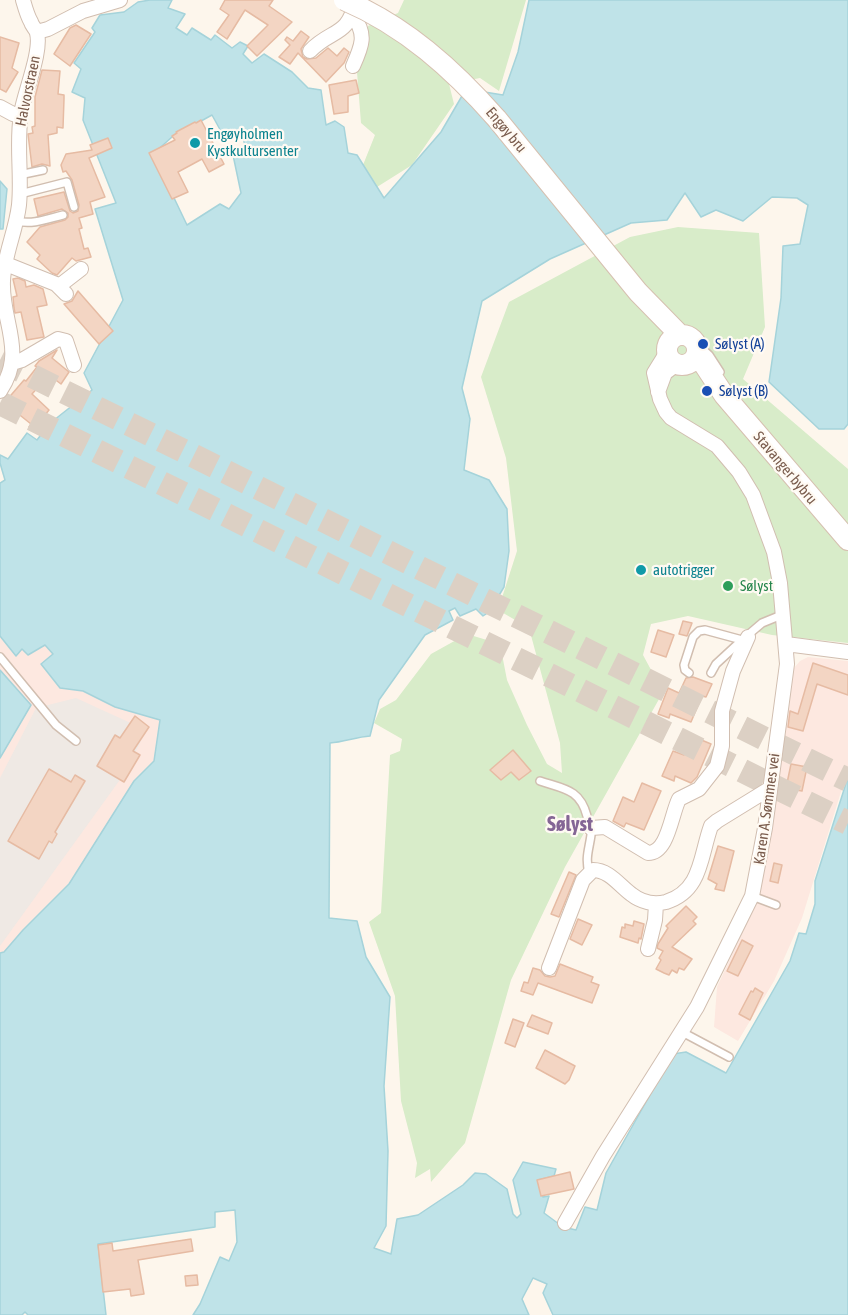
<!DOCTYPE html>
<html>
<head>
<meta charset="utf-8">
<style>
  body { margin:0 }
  canvas { display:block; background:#fdf6ec }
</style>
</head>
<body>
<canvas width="848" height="1315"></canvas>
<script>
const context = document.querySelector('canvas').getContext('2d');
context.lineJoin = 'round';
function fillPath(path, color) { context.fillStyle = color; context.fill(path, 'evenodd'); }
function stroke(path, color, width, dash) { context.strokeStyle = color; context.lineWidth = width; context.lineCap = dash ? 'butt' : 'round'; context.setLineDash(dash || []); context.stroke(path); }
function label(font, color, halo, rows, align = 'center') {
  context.font = font + ' "Asap Condensed",sans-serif'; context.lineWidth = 4.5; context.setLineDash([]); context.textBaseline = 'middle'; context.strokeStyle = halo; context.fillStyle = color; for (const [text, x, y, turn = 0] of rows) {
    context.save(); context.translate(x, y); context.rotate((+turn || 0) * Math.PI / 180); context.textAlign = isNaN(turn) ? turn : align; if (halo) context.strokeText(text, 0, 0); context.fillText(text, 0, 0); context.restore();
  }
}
fillPath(new Path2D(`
  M0,636L16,656L22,649L45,644L53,654L41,663L60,687L83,691L115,707L160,720L154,761L134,781L69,884L23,930L4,952L0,953V758L31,705L0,670Z
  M808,657L848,661V769L802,918L774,981L738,1041L714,1027L717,987L760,894L772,827L788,693L794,668L800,661Z`), '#fde8e0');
fillPath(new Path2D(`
  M76,698L146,730L127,770L0,946V778L36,708Z`), '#efe9e4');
fillPath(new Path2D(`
  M404,0H526L499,91L480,78L449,84L454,104L412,165L377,187L363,165L375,135L361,123L357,72L368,26L398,13Z
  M678,227L759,233L765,327L743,379L848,469V643L772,635L688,616L651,624L643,655L663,692L565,867L511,980L465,1143L431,1182L430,1169L415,1178L417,1163L401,1101L395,996L369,922L381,913L390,755L400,751L402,739L374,723L380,709L396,700L431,654L467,634L500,644L507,680L527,725L547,764L562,773L560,743L529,628L498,610L517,551L506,458L481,377L509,302L630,237Z`), '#d8ecc9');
const water = new Path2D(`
  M150,0H172L168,8L185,14L176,28L187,35L192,28L211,40L215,35L232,48L240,42L248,46L243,54L252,63L264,54L292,72L308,88L321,90L326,125L335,121L344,127L348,153L357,155L384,198L441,132L466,89L503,95L518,52L529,0H848V424L844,429H819L769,382L781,298L783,246L800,244L808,205L797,198L772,197L743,221L716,210L701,217L685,193L667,220L631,223L550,259L482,301L462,388L470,419L464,470L489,480L507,509L509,551L504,587L489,612L483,616L476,609L460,616L455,608L449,611L453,620L425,635L379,700L370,736C356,737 344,742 330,743L329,918L357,921L366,957L390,997L384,1086L388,1151L386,1226L374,1248L391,1254L397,1219L418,1215L463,1185L475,1173L486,1174L507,1189L513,1214L517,1218L521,1214L513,1180L523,1162L556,1169L554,1176L538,1180L543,1197L549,1196L544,1213L563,1227L576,1230L585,1207L597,1210L606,1173L673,1054L686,1052L726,1073L790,961L799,933L806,934L815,904V881L848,777V1315H553L543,1293L547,1284L533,1278L522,1299L529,1315H193L200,1304L220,1257L229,1261L237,1242L235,1210L215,1212V1227L98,1244L106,1315H28L25,1312L22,1315H0V953L4,952L23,930L69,884L134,781L154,761L160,720L115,707L83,691L60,688L41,664L53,654L45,645L28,655L22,649L16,656L0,636V483L5,480L0,463V455L8,459L27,433L37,440L49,424L92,390L84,373L123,300L95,209L116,203L83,120L85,98L72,92L81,69L74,63L95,32L92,28L100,15L124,12L138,2ZM212,115L223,135H243L245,148L233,155L241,193L229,209L220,204L187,225L153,154L172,137Z
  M0,181L7,189L3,229H0Z
  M0,670L31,705L0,758Z`);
fillPath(water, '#bfe3e8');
stroke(water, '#a5d3da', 1.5);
const building = new Path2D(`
  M225,0H273L269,6L292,22L257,56L247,46L268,25L245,10L227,39L217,32L229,15L220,9Z
  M76,25L91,34L70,66L54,54L70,28Z
  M301,31L309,37L301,49L303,57L307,59L316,58L328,48L337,56L344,48L349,52L344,63L326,82L298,53L290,64L279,57L290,45L285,40L287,37L293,41Z
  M0,37L19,43L12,68L18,72L6,92L0,89Z
  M42,70L60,71L58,94L64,95V99L63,128L57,127V133L48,135L50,166L42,164L32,167L28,134L33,133L32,127L35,126V97Z
  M356,80L359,93L348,96V112L334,114L329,85Z
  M201,120L224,164L209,172L202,159L178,172L188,192L172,199L149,153L175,140L172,136L177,133L176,132L195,122L196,123Z
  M108,138L112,148L89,158L105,197L90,202L93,214L79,218L82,228L79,229L84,249L88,248L91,257L76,261L72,258L57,275L52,273L37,259L40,255L27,242L40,227L65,220L68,217V213L62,209L38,216L34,199L64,192L70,211L73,213L78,211L79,205L72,180L66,171L63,172L61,165L66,154L92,150L90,145Z
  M18,278L25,281L26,287L34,285L43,289L47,305L37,307L44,337L27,340L21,312L15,313L14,308L13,297L17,296L13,279Z
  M78,291L113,331L99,344L64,304L72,301Z
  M57,350L52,358L69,372L61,384L49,375L32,394L49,410L41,420L46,424L38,434L29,427L31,424L16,412L12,418L0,408L24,380L26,381L37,367L35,366L39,361Z
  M683,621L692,623L687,636L679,634Z
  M658,630L674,635L666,657L651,652Z
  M813,663L848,675V695L817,684L803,731L788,727L790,711L798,714Z
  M693,677L712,684L706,697L702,696L691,722L670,714L669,718L658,714L668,688L679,693L686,678Z
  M135,716L149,727L133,751L140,755L124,782L97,766L115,735L120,738Z
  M692,736L711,744L697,777L691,783L675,776L674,781L662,776L673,751L684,755Z
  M513,750L531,771L519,780L511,772L501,780L490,770Z
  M791,764L807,767L802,791L786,788Z
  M49,769L71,782L75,775L85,781L55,832L57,834L52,843L49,841L39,859L8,841Z
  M642,783L661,791L644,830L626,823L624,827L613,821L623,797L634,802Z
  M718,846L734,851L724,891L715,889L717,884L708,879Z
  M774,863L782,865L778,883L770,881Z
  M569,872L576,875L559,917L551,914Z
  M686,906L697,917L693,921L696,924L672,947L692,959L684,970L679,968L677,973L672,970L669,975L664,973L656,969L661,960L659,958L663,951L657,948L658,944L668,928L666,926Z
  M578,919L592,925L582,945L570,939Z
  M634,921L644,924L641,939L639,938L638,943L620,937L622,927L625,928V924L633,926Z
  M742,940L753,946L738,976L727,971Z
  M560,964L593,977L591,982L599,985L592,1003L538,983L533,995L521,991L524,982L528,983L533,968L540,970L545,976L550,977L555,976Z
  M755,988L763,993L750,1020L739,1014L751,991L753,992Z
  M532,1015L552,1023L548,1034L527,1026Z
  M513,1019L524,1023L515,1047L505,1043Z
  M545,1050L575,1066L569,1080L565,1084L536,1068Z
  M570,1172L574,1189L541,1196L537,1180Z
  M191,1239L193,1251L138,1260L144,1294L131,1296L130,1289L103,1292L98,1245L112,1243L113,1251Z
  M197,1275L198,1285L186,1286L185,1276Z`);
fillPath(building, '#f3d5c3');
stroke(building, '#e6bba3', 1.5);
stroke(new Path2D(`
  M0,360L848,780
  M0,403L848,823`), '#dcd0c4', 24, [24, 12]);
const lane = new Path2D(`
  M19,175L43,170
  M20,194L67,182L74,207
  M16,221C33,225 47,219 63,215
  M697,344L709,355L720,372
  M0,657L56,725L76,741
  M689,673L685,670L684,665L693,637L699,631L705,630L742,640L762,623L784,614
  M711,673L716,664L742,640
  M540,781C564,789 580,789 587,816C589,822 591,828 591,835C589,850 585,857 589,873
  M752,896L776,905
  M682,1032L729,1057`);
const street = new Path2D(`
  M37,32L48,29L83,11L120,0
  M310,51C332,28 348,38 356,0
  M353,66C362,46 367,34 353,16
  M0,107L13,114L20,116
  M6,264L56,284L66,294
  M59,286L81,269
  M12,363L22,360L58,339L66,341L74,365
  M0,391C27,351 1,322 3,281C4,255 16,231 19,205C22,174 16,144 21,114C24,93 42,52 37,33C36,29 32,26 31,22C27,15 25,7 23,0
  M658,392L665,373L677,364
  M786,644L848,652
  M591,828L605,827L648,853C668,853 671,815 679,799L699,789L717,766L722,746V711L733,671L748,637
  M648,949L655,920L656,904
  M549,968L583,880L593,870C609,870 619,885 631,894C641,902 654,905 666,902C702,891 700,856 711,826L717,821L769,789
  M565,1223L603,1156L697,1007L752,896L765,828L787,664L780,583L774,552L753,495L739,472L717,446L671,418L666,412L660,399L654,373L667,352`);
const secondary = new Path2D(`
  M497,119L638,292L680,335
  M667 350a15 15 0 1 1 30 0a15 15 0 1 1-30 0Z
  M697,354L724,395L848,540`);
stroke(lane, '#d1beb0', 10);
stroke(street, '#d1beb0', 16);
stroke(secondary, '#d6c0b0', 22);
stroke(lane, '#fff', 7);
stroke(street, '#fff', 14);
stroke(secondary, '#fff', 20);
const secondaryBridge = new Path2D(`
  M344,0C405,26 453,69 497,119`);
stroke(secondaryBridge, '#d6c0b0', 22, []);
stroke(secondaryBridge, '#fff', 20);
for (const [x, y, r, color] of [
  [195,143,6,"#0f9aa8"],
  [703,344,6,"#1a4fb4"],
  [707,391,6,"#1a4fb4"],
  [641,570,6,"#0f9aa8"],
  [728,586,6,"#2e9e5b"]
]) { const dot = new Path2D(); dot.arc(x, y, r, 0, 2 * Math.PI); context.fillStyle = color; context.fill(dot); stroke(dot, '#fffaf3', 2); }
label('15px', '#7a5c4d', '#fffaf3', [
  ["Halvorstraen",28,91,-78],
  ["Engøy bru",506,130,50],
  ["Stavanger bybru",785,468,50],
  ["Karen A. Sømmes vei",767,809,-82]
]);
label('15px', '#0d838f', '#fffaf3', [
  ["Engøyholmen",207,134],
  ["Kystkultursenter",207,151],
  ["autotrigger",653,570]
], 'left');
label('15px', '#164399', '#fffaf3', [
  ["Sølyst (A)",715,344],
  ["Sølyst (B)",719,391]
], 'left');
label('15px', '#27864d', '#fffaf3', [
  ["Sølyst",740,586]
], 'left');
label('bold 21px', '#846695', '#fffaf3', [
  ["Sølyst",570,824]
]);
</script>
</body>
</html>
